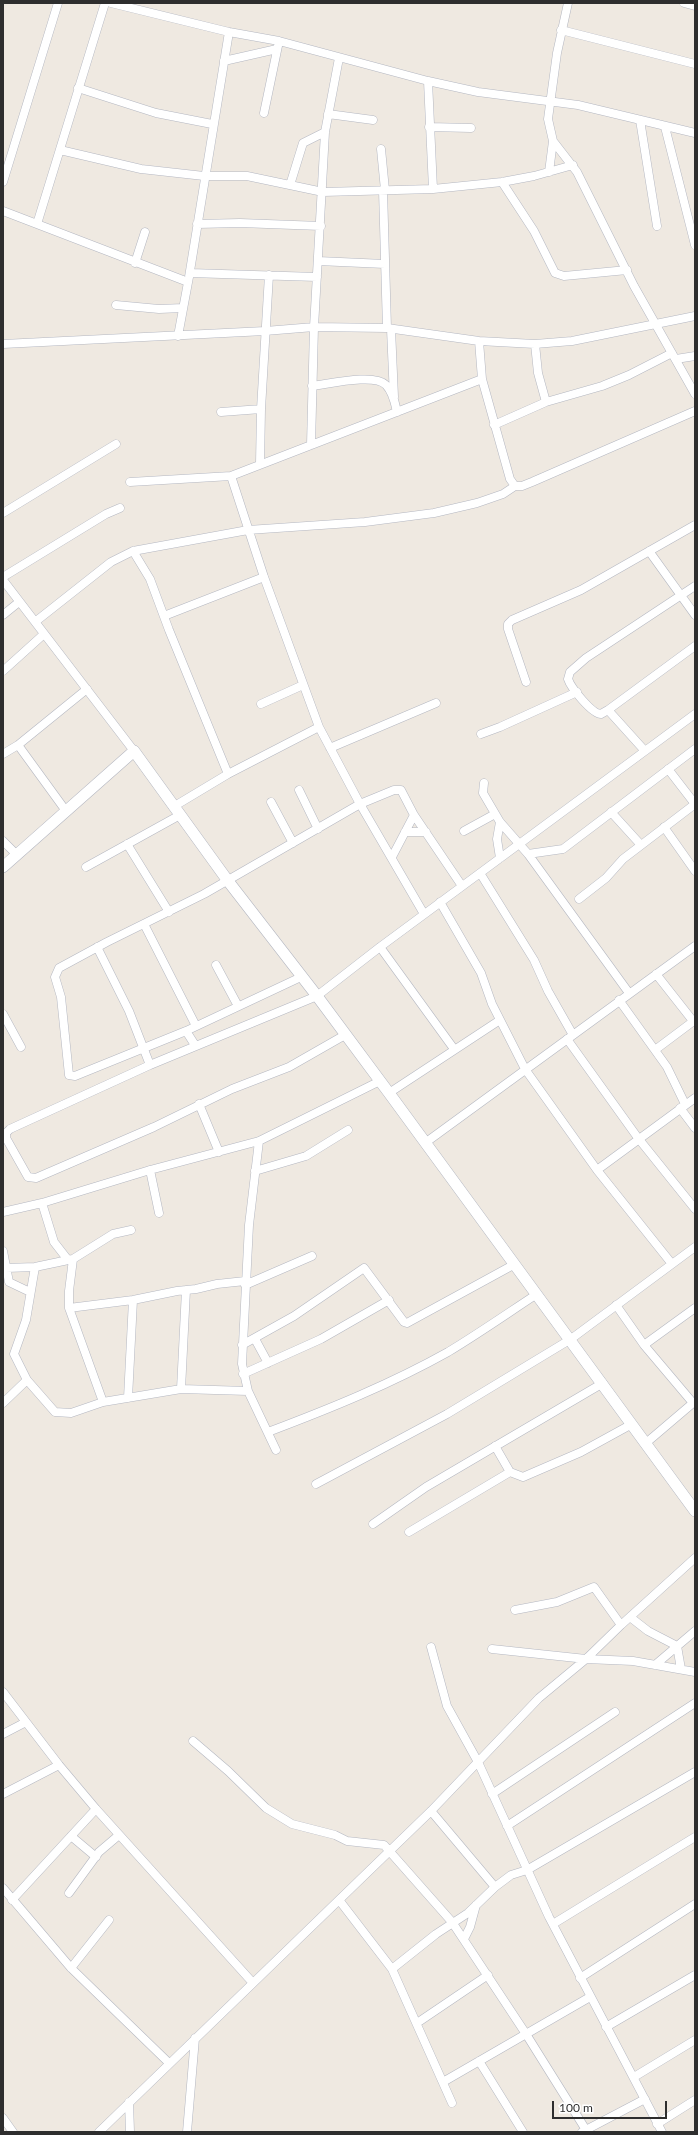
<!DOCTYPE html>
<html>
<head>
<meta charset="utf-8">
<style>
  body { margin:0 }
  #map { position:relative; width:698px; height:2135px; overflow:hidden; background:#efe9e1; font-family:Lato,sans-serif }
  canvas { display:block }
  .frame { position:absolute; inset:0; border:4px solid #2e2e2e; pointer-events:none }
  .scale { position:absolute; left:552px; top:2101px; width:115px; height:18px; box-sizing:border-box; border:2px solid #2e2e2e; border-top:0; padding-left:5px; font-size:12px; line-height:14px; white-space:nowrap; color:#2e2e2e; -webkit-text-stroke:3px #fff; paint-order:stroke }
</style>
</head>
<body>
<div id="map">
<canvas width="698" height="2135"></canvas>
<div class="frame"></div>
<div class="scale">100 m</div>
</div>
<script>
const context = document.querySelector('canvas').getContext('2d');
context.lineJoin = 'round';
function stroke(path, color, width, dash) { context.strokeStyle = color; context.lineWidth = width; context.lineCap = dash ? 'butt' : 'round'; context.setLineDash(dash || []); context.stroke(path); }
const street = new Path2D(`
  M111,3L229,32L279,41
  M568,3L557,53L548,119L553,141L577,172L634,286L695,394
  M684,3L695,6
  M561,30L695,64
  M224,61L277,49
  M428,81L433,189
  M78,88L156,113L212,124
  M264,113L279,41L428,81L478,92L578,105L695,133
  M328,114L373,120
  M640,120L657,226
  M429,127L471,128
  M665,127L695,245
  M381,149L385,190
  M60,150L141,169L204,176H247L323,192L433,189L502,182L534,176L573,165
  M549,172L553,141
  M3,182L58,3
  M502,182L534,231L555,273L564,276L627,270
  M290,185L303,143L325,132
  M383,190L387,328
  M3,211L188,282
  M37,224L105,3
  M197,224L240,223L321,226
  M318,261L385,264
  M135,263L145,232
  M190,273L317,277
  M116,305L159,309L183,308
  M391,329L394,397
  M178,336L189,277L229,32
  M479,341L482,379L510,479L515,486H522L532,482L695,411
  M3,344L265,331L314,327L387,328L479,341L535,344L572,341L695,316
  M535,344L538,373L546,402
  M676,359L695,356
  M312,386C329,384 375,373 386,385C393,392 395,403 397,412
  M221,412L261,409
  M494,425L546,402L602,386L629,375L672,353
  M311,445L314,327L325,132L339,58
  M260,464L261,409L269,275
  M231,476L264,577L319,727L360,804L424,914
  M130,482L231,476L482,379
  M3,513L116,444
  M133,551L150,579L169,630L228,774
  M649,551L695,615
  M3,577L106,514L120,508
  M3,580L134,751
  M695,586L586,658L570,672L568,679C571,688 592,714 601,714L608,710L695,646
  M3,615L19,602
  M164,616L264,577
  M35,622L111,562L133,551L248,530L365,522L434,513L477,503L503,494L515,486
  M3,671L44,634
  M526,682L508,629V624L512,620L581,590L695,525
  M261,704L303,685
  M608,710L645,751
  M481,734L500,727L577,692
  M18,745L66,811
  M330,748L436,703
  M3,754L18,745L87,689
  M668,769L695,804
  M484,783L483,793L500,822L528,854L629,993
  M299,790L318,829
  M271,802L293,843
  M173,807L228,774L319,727
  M611,812L641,845
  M664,827L695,871
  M464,831L495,814
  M405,832H426
  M3,841L17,855
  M127,844L169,912
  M528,854L563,849L695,749
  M392,857L414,815
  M500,858L497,839L500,822
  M86,867L180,815
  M480,873L534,960L548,991L573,1035
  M579,899L606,878L623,859L695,804
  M440,902L481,973L492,1004L525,1069L597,1170L672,1264
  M144,924L196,1026
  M97,947L129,1011L150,1065
  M380,947L454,1049
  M216,965L238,1006
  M656,974L693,1021
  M301,977L186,1031L75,1076L69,1075L61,997L55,977L59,968L107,942L204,894L360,804L394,790H401L414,815L462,886
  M619,1000L667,1067L685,1104
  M3,1014L21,1047
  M186,1031L195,1045
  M345,1035L289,1067L232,1089L154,1127L36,1178L28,1177L6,1138V1133L10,1129L150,1065L317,996L380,947L695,714
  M567,1039L638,1138L695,1209
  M655,1050L695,1020
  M389,1093L500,1020
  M199,1104L219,1152
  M680,1108L695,1128
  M259,1141L249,1225L242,1364L248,1391L276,1450
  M425,1143L695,946
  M150,1170L159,1213
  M597,1170L695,1098
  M255,1171L306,1156L348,1130
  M42,1203L54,1242L68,1260
  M3,1212L42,1203L150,1170L259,1141L380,1081
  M3,1251L9,1282L30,1292
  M35,1267L26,1320L14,1354L27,1380L55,1412L71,1413L103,1402L181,1389L248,1391
  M6,1268L35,1267L73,1259
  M245,1285L312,1256
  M616,1305L644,1345L693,1403L695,1402
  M69,1308L133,1300L177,1291L196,1289L217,1284L245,1281
  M255,1339L268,1363
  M242,1345L294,1316L364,1268L404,1322L407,1323L515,1264
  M644,1345L695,1308
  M243,1374L321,1339L389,1300
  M181,1389L186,1290
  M128,1398L133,1300
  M103,1402L69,1308V1291L73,1259L113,1234L131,1230
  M3,1403L27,1380
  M268,1432C329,1409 391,1384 448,1352C478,1334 508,1313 537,1294
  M646,1443L693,1403
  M495,1446L510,1472L523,1477L581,1452L632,1424
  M316,1484L447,1414L571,1339L695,1247
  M373,1524L426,1487L603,1383
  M409,1532L510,1472
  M515,1610L557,1602L594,1587L621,1625
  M630,1617L648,1631L677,1646L681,1669
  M431,1647L447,1706L478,1762L549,1917L662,2132
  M492,1649L586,1659L633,1661L695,1672
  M655,1665L695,1631
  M3,1692L59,1765L96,1809L253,1983
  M3,1734L26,1722
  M193,1741L228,1771L266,1808L292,1824L335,1835L347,1841L384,1845L452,1922L526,2034L586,2130
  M3,1794L59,1765
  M492,1794L615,1712
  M431,1811L495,1887
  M507,1826L695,1703
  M71,1836L96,1857
  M3,1888L71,1968L169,2063
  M69,1893L99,1852L119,1835
  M12,1900L96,1809
  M339,1900L392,1969L452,2103
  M553,1924L695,1837
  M464,1939L470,1927L476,1905
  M71,1968L109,1920
  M392,1969L436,1934L468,1913L495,1887L511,1875L527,1870L695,1772
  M580,1978L695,1904
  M417,2023L488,1975
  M606,2027L695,1975
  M479,2061L523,2132
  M634,2077L695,2040
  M443,2082L590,1997
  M129,2102L130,2132
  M3,2118L13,2132
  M657,2124L695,2100
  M99,2132L431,1811L539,1698L586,1659L621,1625L695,1558
  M187,2132L195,2038
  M582,2132L645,2099`);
const secondary = new Path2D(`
  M3,867L134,751L228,881L317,996L389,1093L695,1511`);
stroke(street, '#b4b7c1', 9);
stroke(secondary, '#b4b7c1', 12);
stroke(street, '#fff', 8);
stroke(secondary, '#fff', 11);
</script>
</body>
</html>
